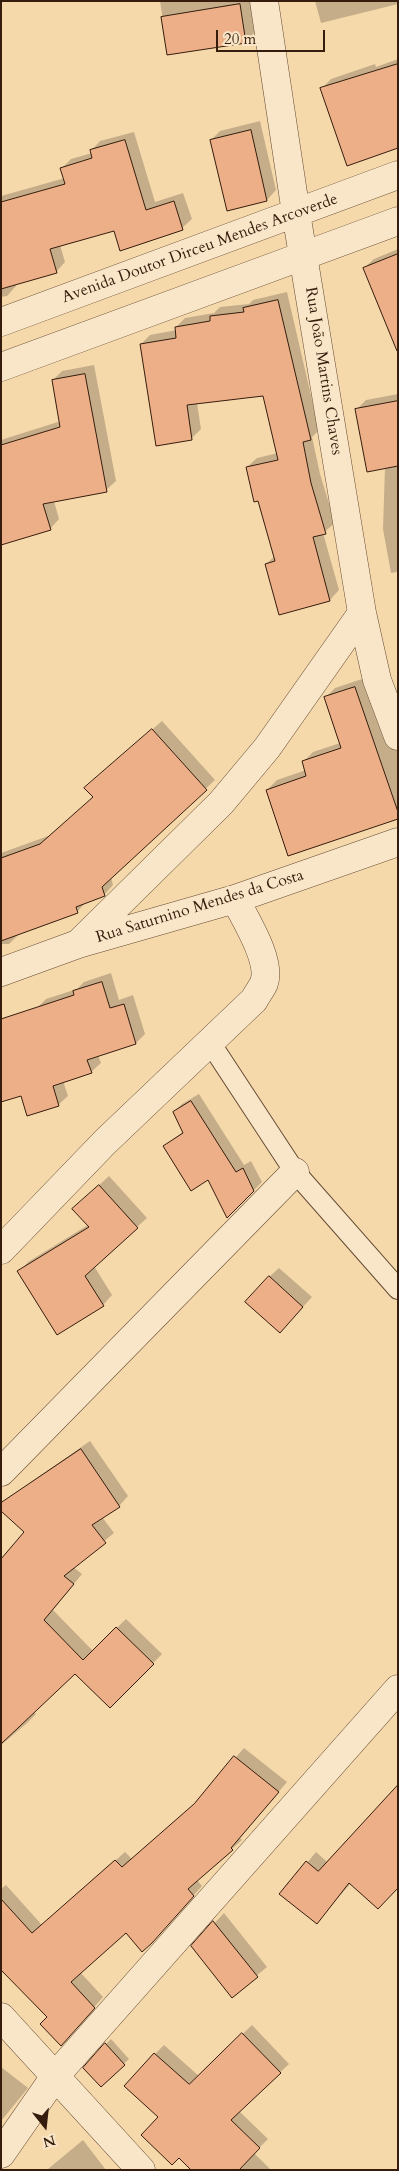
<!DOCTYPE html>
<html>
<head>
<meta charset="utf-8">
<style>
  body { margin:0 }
  #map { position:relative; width:399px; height:2171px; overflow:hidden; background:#f6d9ab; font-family:Cardo,serif }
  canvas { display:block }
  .frame { position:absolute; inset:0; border:2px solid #351c0c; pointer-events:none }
  .north { position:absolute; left:20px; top:2101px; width:50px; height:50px; -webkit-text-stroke:4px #f9e6c8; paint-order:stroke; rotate:164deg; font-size:14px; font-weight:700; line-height:20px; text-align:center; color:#351c0c }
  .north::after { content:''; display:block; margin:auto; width:18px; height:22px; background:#351c0c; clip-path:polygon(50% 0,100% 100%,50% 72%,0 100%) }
  .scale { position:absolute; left:216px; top:30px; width:109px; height:22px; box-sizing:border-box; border:2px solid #351c0c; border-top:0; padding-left:6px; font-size:15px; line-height:18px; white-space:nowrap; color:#351c0c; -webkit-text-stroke:4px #f9e6c8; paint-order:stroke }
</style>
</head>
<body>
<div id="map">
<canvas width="399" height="2171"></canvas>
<div class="frame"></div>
<div class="north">N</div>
<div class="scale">20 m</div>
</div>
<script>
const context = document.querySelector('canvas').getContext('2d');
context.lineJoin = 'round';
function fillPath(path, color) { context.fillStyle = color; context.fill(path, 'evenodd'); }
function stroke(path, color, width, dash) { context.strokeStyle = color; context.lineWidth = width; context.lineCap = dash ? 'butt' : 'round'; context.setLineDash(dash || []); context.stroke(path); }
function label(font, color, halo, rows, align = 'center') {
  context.font = font + ' Cardo,serif'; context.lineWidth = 5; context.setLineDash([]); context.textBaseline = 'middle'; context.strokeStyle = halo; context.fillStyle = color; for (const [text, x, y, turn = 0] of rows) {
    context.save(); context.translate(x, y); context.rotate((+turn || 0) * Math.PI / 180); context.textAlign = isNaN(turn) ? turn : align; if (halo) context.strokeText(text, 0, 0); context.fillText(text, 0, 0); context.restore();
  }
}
fillPath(new Path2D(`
  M160,1H250L255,32L245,42L168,54Z
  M315,1H398V4L321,23Z
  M398,59V147L322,88L331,79L375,64L376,67Z
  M260,121L276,190L267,200L228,209L211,140L220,131Z
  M134,132L155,202L183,193L192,219L182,228L115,229L60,245L65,262L56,272L16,284V286L7,296L1,297V196L65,178L62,168L71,159L92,153L91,151L100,141Z
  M398,249V351L364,268L374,259Z
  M287,292L319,430L312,437L320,474L335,523L323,533L339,590L330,600L280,613L266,564L275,556L247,467L257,458L278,453L264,395L197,403L201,429L192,438L141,344L150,335L177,330L176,327L185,318L214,313L220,307L249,304L253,300Z
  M94,365L116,481L106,490L54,501L59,519L50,529L1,544V441L4,439L61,421L53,380L62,371Z
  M398,394V574L397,572L391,573L383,529L385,467L356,410L366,400Z
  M365,678L398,736V817L267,790L277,780L306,770L303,762L313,752L340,743L325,698L335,688Z
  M162,721L215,780L111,877L113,885L104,895L86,902L77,912L19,934L9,944H1V853L51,835L94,797L95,779Z
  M111,973L119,1000L133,995L145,1034L136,1043L98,1055L101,1063L91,1072L63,1081L68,1096L58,1105L28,1115L37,1008L46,999L77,989L84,982Z
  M199,1094L244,1165L251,1161L262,1182L228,1216L208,1179L164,1146L184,1131L174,1112L182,1104Z
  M109,1176L147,1218L94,1266L112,1295L103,1305L19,1272L28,1262L88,1225L83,1200Z
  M279,1268L312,1297L289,1322L269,1277Z
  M90,1441L128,1496L119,1506L102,1517L114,1533L73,1567L82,1574L53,1610L93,1651L126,1619L162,1654L110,1707L75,1673L33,1712L36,1714L26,1724L1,1745V1561L26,1531L1,1503Z
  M244,1748L287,1782L240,1838L242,1840L197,1880L202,1886L161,1932H126L80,1972L103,1997L70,2035L49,2017L1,1968V1889L6,1885L42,1925L125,1852L132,1859L199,1800Z
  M316,1852L351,1883L317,1922L281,1894Z
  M224,1913L267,1967L232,1996L193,1946Z
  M252,2025L289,2064L239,2111L268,2139L254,2153L271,2170H193L160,2116L155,2054L164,2045L199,2076Z
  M111,2039L129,2059L101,2086L106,2044Z
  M1,2067L28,2088L1,2121Z
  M83,2140L106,2170H47L48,2169Z`), '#0003');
const building = new Path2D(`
  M240,4L246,43L167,55L161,17Z
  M398,64V148L347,166L320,88Z
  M251,130L267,201L227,211L210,140Z
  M125,140L146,210L174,201L183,230L120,251L114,231L50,249L57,273L1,289V202L65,184L60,168L92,158L90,150Z
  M398,254V351H397L363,268Z
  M278,300L311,440L303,442L311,483L326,534L313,537L330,601L279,615L265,564L275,561L258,501L254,502L246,467L278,460L263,396L187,405L192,440L156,446L140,344L176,338L175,327L210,321V316L244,312L243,308Z
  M85,374L107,492L43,504L51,530L1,545V445L60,427L52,380Z
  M398,401V466L367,472L355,409Z
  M355,687L398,812V819L288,856L266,790L306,776L302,761L341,748L324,697Z
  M152,729L207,790L102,887L105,896L76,907L78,913L1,941V858L40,844L93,797L84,788Z
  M102,982L110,1008L124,1004L136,1044L87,1060L92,1073L53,1086L59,1106L27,1116L21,1096L1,1102V1019L74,995L73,991Z
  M191,1101L236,1172L243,1168L254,1191L227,1218L208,1180L191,1191L163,1146L183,1133L173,1112Z
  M99,1185L138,1228L85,1276L104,1306L57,1335L17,1271L89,1227L72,1209Z
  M269,1276L303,1307L280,1333L245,1302Z
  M81,1449L120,1507L92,1525L106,1543L64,1576L74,1584L44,1620L83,1660L116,1627L154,1664L110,1708L75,1674L1,1744V1559L24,1532L1,1511V1503Z
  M234,1756L279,1792L231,1848L233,1850L188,1889L194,1896L152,1943L142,1952L126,1933L71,1982L95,2008L61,2046L40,2024L47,2017L1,1970V1899L32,1933L115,1860L122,1867L194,1804Z
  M398,1785V1888L378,1909L349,1883L317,1924L279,1894L306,1861L318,1871Z
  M213,1921L258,1977L232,1998L191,1946Z
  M242,2033L281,2073L231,2120L260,2148L239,2170H191L179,2158L172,2165L141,2135L158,2117L124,2086L154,2053L189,2084Z
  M105,2043L125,2065L101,2087L83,2068Z`);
fillPath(building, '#ecaf88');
stroke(building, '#351c0c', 1);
const service = new Path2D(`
  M209,1041L295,1172L398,1289`);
const minor = new Path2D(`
  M264,1L296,213L362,613L377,680L398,736
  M1,322L398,175
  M1,367L398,221
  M78,944L221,803L267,748L362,613
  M1,972L78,944L235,899L398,842
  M1,1250L105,1142L254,1000C257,994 262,988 264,983C272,961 245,919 235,899
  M1,1472L295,1172
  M1,2017L141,2170
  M1,2154L56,2075L398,1689`);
stroke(service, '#654b34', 22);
stroke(minor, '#654b34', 29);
stroke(service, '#f9e6c8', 20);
stroke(minor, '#f9e6c8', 28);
label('16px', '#351c0c', '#f9e6c8', [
  ["Avenida Doutor Dirceu Mendes Arcoverde",200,249,-20],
  ["Rua João Martins Chaves",323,371,81],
  ["Rua Saturnino Mendes da Costa",200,907,-17]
]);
</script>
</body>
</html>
